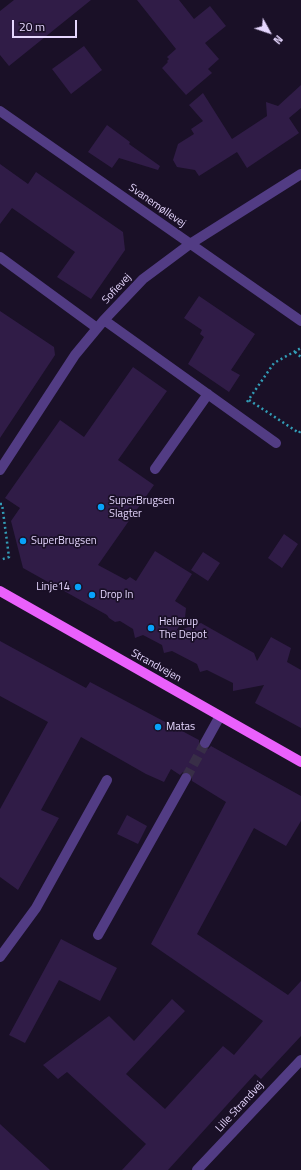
<!DOCTYPE html>
<html>
<head>
<meta charset="utf-8">
<style>
  body { margin:0 }
  #map { position:relative; width:301px; height:1170px; overflow:hidden; background:#1a1027; font-family:"Titillium Web",sans-serif }
  canvas { display:block }
  .north { position:absolute; left:249px; top:12px; width:40px; height:40px; -webkit-text-stroke:3px #1a1027; paint-order:stroke; rotate:130deg; font-size:11px; font-weight:700; line-height:16px; text-align:center; color:#e5d6fe }
  .north::after { content:''; display:block; margin:auto; width:14px; height:18px; background:#e5d6fe; clip-path:polygon(50% 0,100% 100%,50% 72%,0 100%) }
  .scale { position:absolute; left:12px; top:20px; width:65px; height:18px; box-sizing:border-box; border:2px solid #e5d6fe; border-top:0; padding-left:5px; font-size:12px; line-height:14px; white-space:nowrap; color:#e5d6fe; -webkit-text-stroke:3px #1a1027; paint-order:stroke }
</style>
</head>
<body>
<div id="map">
<canvas width="301" height="1170"></canvas>
<div class="north">N</div>
<div class="scale">20 m</div>
</div>
<script>
const context = document.querySelector('canvas').getContext('2d');
context.lineJoin = 'round';
function fillPath(path, color) { context.fillStyle = color; context.fill(path, 'evenodd'); }
function stroke(path, color, width, dash) { context.strokeStyle = color; context.lineWidth = width; context.lineCap = dash ? 'butt' : 'round'; context.setLineDash(dash || []); context.stroke(path); }
function label(font, color, halo, rows, align = 'center') {
  context.font = font + ' "Titillium Web",sans-serif'; context.lineWidth = 3.5; context.setLineDash([]); context.textBaseline = 'middle'; context.strokeStyle = halo; context.fillStyle = color; for (const [text, x, y, turn = 0] of rows) {
    context.save(); context.translate(x, y); context.rotate((+turn || 0) * Math.PI / 180); context.textAlign = isNaN(turn) ? turn : align; if (halo) context.strokeText(text, 0, 0); context.fillText(text, 0, 0); context.restore();
  }
}
fillPath(new Path2D(`
  M14,0H91L9,66L0,55V11Z
  M137,0H179L194,19L210,6L226,26L205,43L219,59L208,69L212,73L186,95L162,68L168,62L167,61L169,59L167,57L176,49Z
  M84,46L102,70L71,94L52,69Z
  M301,85V108L289,118L299,133L247,168L237,152L199,176L195,170L177,167L173,160L178,144L194,134L191,129L203,121L189,105L203,93L232,139L267,116L266,102L278,106Z
  M107,125L130,142L129,144L160,166L158,170L119,158L112,168L88,152Z
  M0,164L28,184L36,172L123,232L125,250L91,299L57,277L75,252L12,208L0,224Z
  M199,296L255,334L231,370L240,375L229,392L188,364L204,337L200,334L202,330L184,318Z
  M0,311L54,347L55,355L0,438Z
  M133,367L167,391L118,460L154,485L98,565L126,580L130,577L136,581L155,551L192,574L175,601L186,608L185,618L176,631L201,623L254,653L257,661L271,637L291,648L287,662L301,670V728L255,703L264,685L233,691V683L207,670L200,672L197,664L172,651L164,653L162,645L143,635L135,638L133,629L120,621L115,622L109,618L107,615L23,568L11,521L20,508L5,498L60,420L84,437Z
  M284,534L298,544L282,568L268,558Z
  M203,552L220,563L208,581L191,570Z
  M0,641L86,688L90,682L199,740V746L202,749H208L211,746L301,796V821L286,846L254,828L197,934L288,995L301,981V1036L261,1079L255,1074L168,1170H122L146,1144L67,1072L58,1079L43,1065L109,1016L134,1041L172,999L185,1011L126,1074L165,1109L223,1046L234,1055L263,1021L151,944L226,802L192,781V775L189,772H183L180,775L171,769L164,782L146,774L81,737L41,810L59,818L18,890L0,877V809L48,722L0,696Z
  M127,815L147,826L138,844L117,834Z
  M61,939L117,968L100,1001L59,980L25,1043L9,1035Z
  M0,1124L50,1170H0Z`), '#301c47');
stroke(new Path2D(`
  M186,778L205,743`), '#382e47', 10, [10, 5]);
stroke(new Path2D(`
  M295,352L301,357
  M249,400L299,433L301,430
  M247,402L274,363L301,348
  M0,504H2L9,557L0,560`), '#329cb6', 2.5, [2, 3]);
stroke(new Path2D(`
  M0,111L301,321
  M0,257L97,328
  M104,320L276,443
  M155,469L208,394
  M0,470L75,355L104,320L143,279L190,244L301,174
  M205,743L220,716
  M98,935L186,778
  M0,957L36,908L107,780
  M197,1170L301,1060`), '#523c84', 10);
stroke(new Path2D(`
  M0,591L301,762`), '#ea60fc', 10);
for (const [x, y, r, color] of [
  [101,507,4,"#07a2fa"],
  [23,541,4,"#07a2fa"],
  [78,587,4,"#07a2fa"],
  [92,595,4,"#07a2fa"],
  [151,628,4,"#07a2fa"],
  [158,727,4,"#07a2fa"]
]) { const dot = new Path2D(); dot.arc(x, y, r, 0, 2 * Math.PI); context.fillStyle = color; context.fill(dot); stroke(dot, '#1a1027', 1.5); }
label('11px', '#e5d6fe', '#1a1027', [
  ["Svanemøllevej",157,206,35],
  ["Sofievej",117,289,-47],
  ["Strandvejen",156,666,29],
  ["Lille Strandvej",240,1107,-47]
]);
label('11px', '#e5d6fe', '#1a1027', [
  ["SuperBrugsen",109,501],
  ["Slagter",109,514],
  ["SuperBrugsen",31,541],
  ["Linje14",70,587,"right"],
  ["Drop In",100,595],
  ["Hellerup",159,622],
  ["The Depot",159,635],
  ["Matas",166,727]
], 'left');
</script>
</body>
</html>
